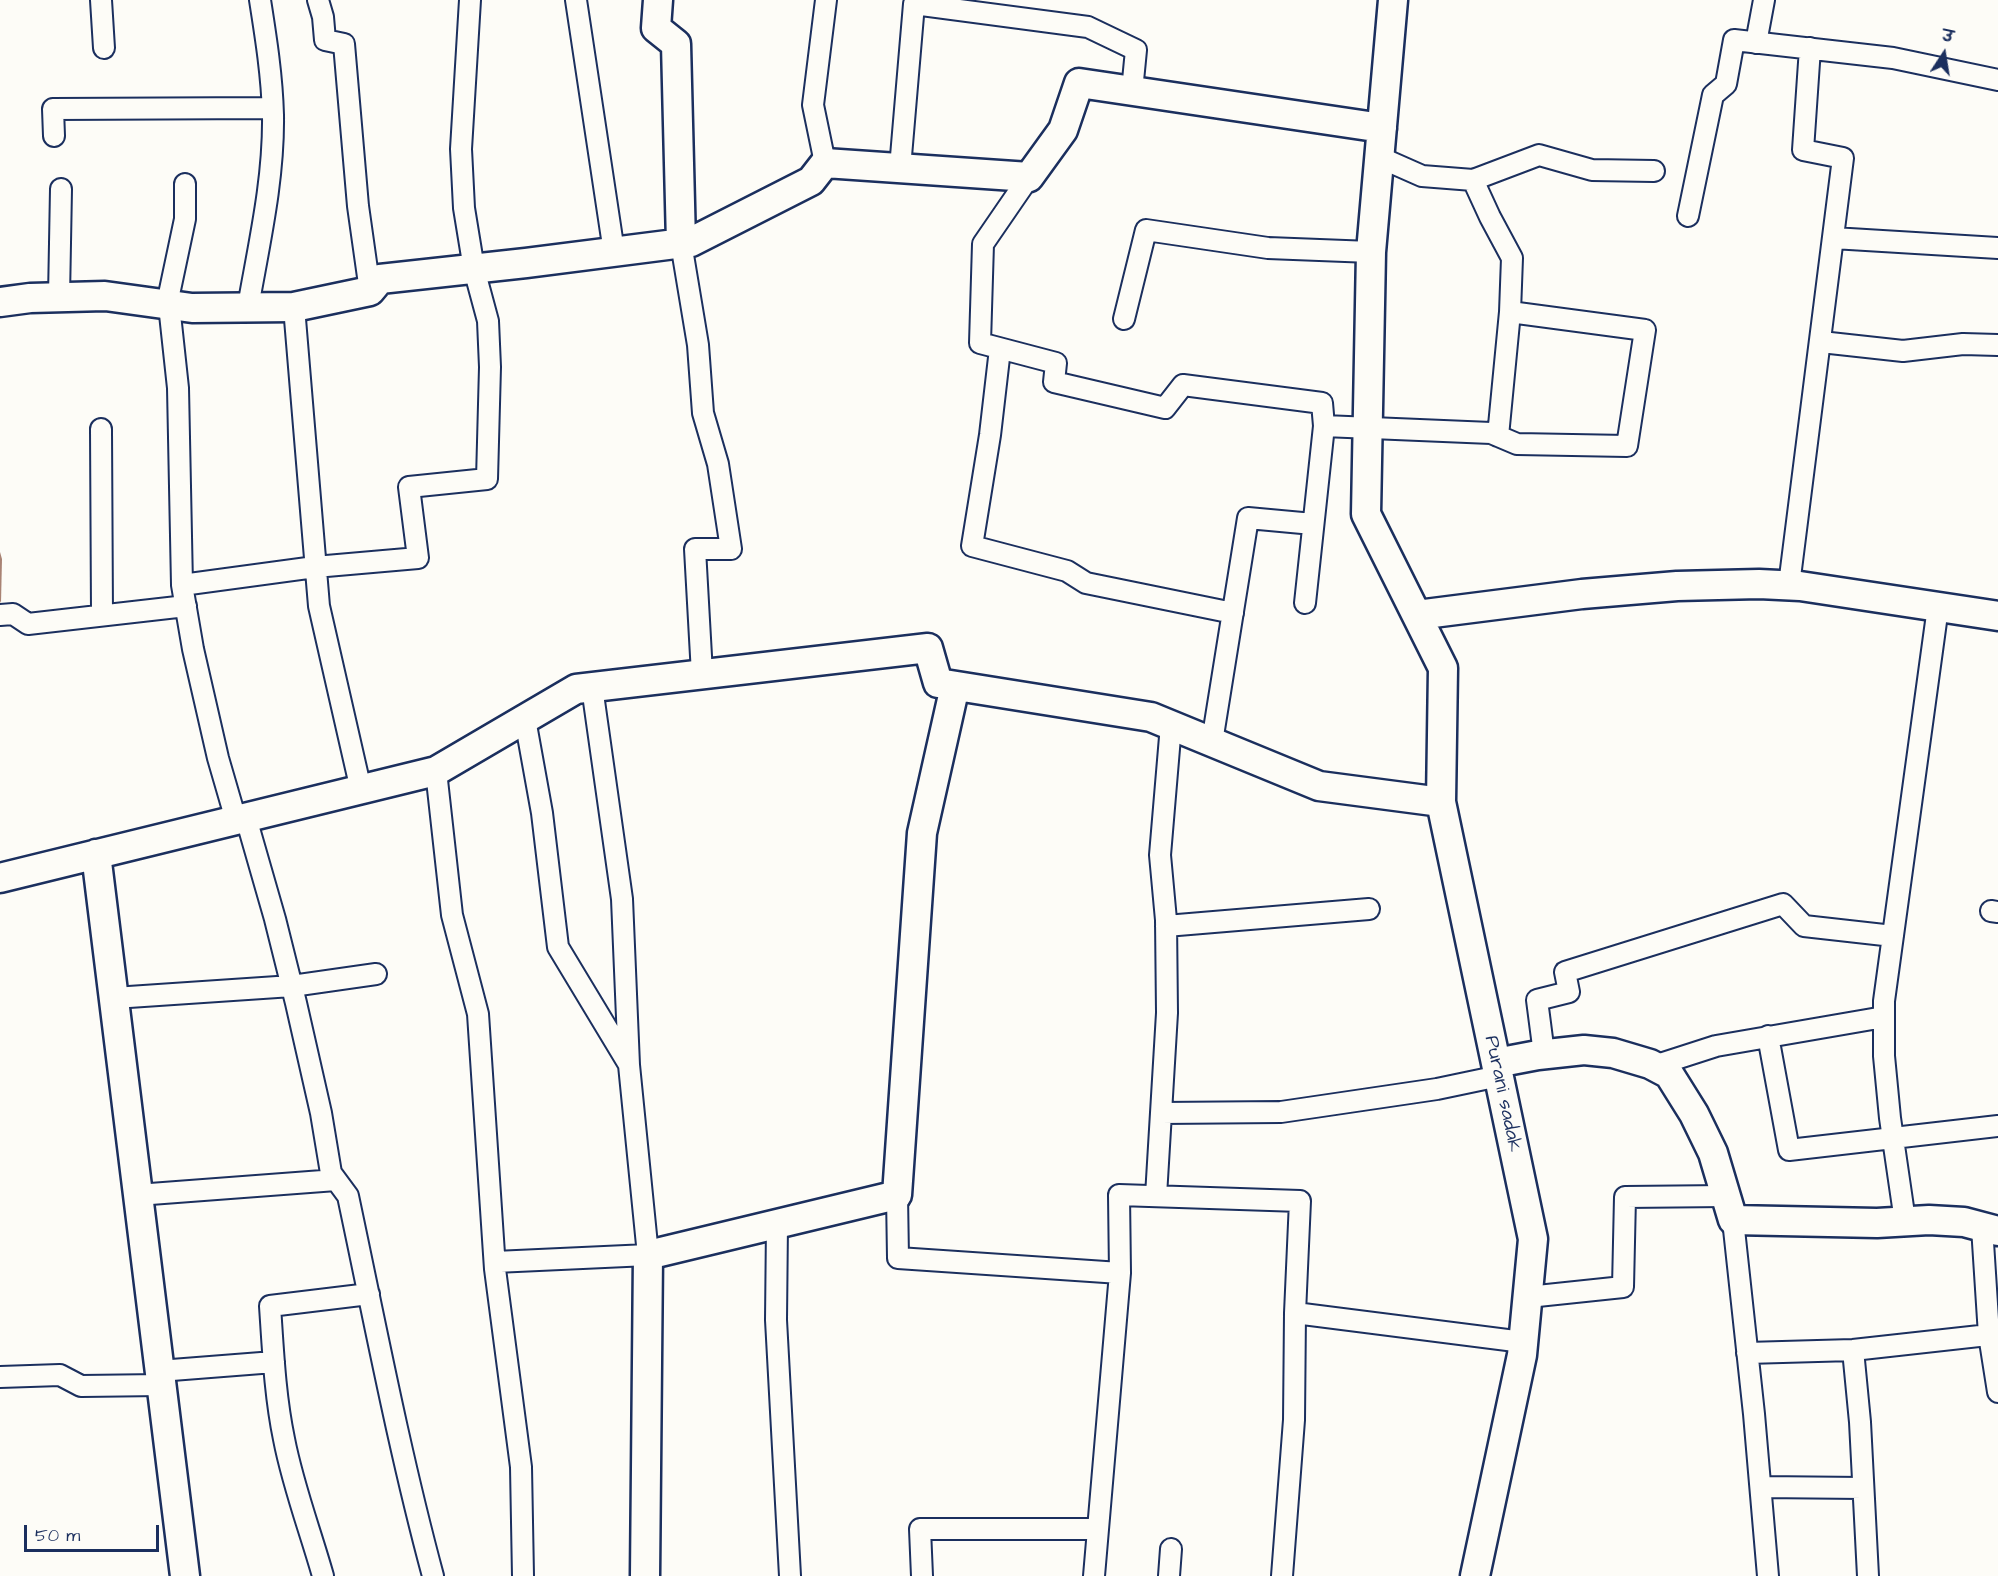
<!DOCTYPE html>
<html>
<head>
<meta charset="utf-8">
<style>
  body { margin:0 }
  #map { position:relative; width:1998px; height:1576px; overflow:hidden; background:#fdfcf7; font-family:"Architects Daughter","Playpen Sans Deva",sans-serif }
  canvas { display:block }
  .north { position:absolute; left:1914px; top:24px; width:60px; height:60px; -webkit-text-stroke:4px #fdfcf7; paint-order:stroke; rotate:12deg; font-size:16px; font-weight:700; line-height:24px; text-align:center; color:#1b2f5e }
  .north::after { content:''; display:block; margin:auto; width:21px; height:27px; background:#1b2f5e; clip-path:polygon(50% 0,100% 100%,50% 72%,0 100%) }
  .scale { position:absolute; left:24px; top:1525px; width:135px; height:27px; box-sizing:border-box; border:3px solid #1b2f5e; border-top:0; padding-left:8px; font-size:18px; line-height:21px; white-space:nowrap; color:#1b2f5e; -webkit-text-stroke:4px #fdfcf7; paint-order:stroke }
</style>
</head>
<body>
<div id="map">
<canvas width="1998" height="1576"></canvas>
<div class="north">उ</div>
<div class="scale">50 m</div>
</div>
<script>
const context = document.querySelector('canvas').getContext('2d');
context.lineJoin = 'round';
function stroke(path, color, width, dash) { context.strokeStyle = color; context.lineWidth = width; context.lineCap = dash ? 'butt' : 'round'; context.setLineDash(dash || []); context.stroke(path); }
function fillPath(path, color) { context.fillStyle = color; context.fill(path, 'evenodd'); }
function label(font, color, halo, rows, align = 'center') {
  context.font = font + ' "Architects Daughter",sans-serif'; context.lineWidth = 4.5; context.setLineDash([]); context.textBaseline = 'middle'; context.strokeStyle = halo; context.fillStyle = color; for (const [text, x, y, turn = 0] of rows) {
    context.save(); context.translate(x, y); context.rotate((+turn || 0) * Math.PI / 180); context.textAlign = isNaN(turn) ? turn : align; if (halo) context.strokeText(text, 0, 0); context.fillText(text, 0, 0); context.restore();
  }
}
const street = new Path2D(`
  M101,0L104,48
  M318,0L323,17L325,40L344,44L358,206L370,291
  M576,0L614,252
  M1756,43L1764,0
  M54,136L53,109L272,108
  M1379,157L1422,176L1473,180L1539,155L1592,170L1654,171
  M825,163L813,105L826,0
  M900,168L914,4L1088,27L1136,50L1132,91
  M1029,177L983,244L980,343L1056,363L1054,382L1165,408L1183,385L1322,403L1324,426L1491,433L1517,444L1627,446L1645,330L1510,312L1512,258L1490,217L1473,180
  M1688,216L1713,95L1726,84L1734,40L1893,58L1998,80
  M1833,238L1998,248
  M681,243L698,345L703,413L718,464L731,549H695L702,674
  M59,297L61,189
  M167,304L185,219V184
  M169,305L178,388L182,585L193,649L218,758L236,820
  M248,307C259,244 274,180 273,115C272,76 266,38 260,0
  M294,307L319,606L361,790
  M1124,319L1146,230L1268,248L1371,252
  M1821,342L1903,351L1963,344L1998,345
  M1000,349L990,435L972,546L1067,571L1086,583L1233,613
  M101,429L102,615
  M1498,436L1510,312
  M182,585L315,567L418,558L409,487L487,479L490,367L488,321L474,269L464,208L461,149L470,0
  M1789,585L1843,158L1803,150L1810,48
  M1305,603L1324,426
  M0,615L13,614L28,624L186,606
  M525,719L542,813L558,947L628,1063
  M1212,742L1248,518L1313,524
  M436,771L452,915L478,1014L495,1269L521,1467L523,1576
  M246,818L275,919L296,1003L321,1113L331,1173L348,1196C375,1323 399,1450 433,1576
  M1991,911L1998,912
  M1166,926L1369,909
  M114,998L292,986L376,974
  M1768,1036L1789,1150L1998,1126
  M1544,1054L1537,1000L1569,992L1565,972L1783,904L1804,926L1893,936
  M1654,1066L1716,1046L1884,1017
  M1161,1113L1281,1112L1437,1089L1499,1076
  M137,1195L336,1180
  M897,1195L898,1258L1120,1273L1094,1576
  M1156,1196L1167,1013L1166,920L1160,855L1171,725
  M1733,1220L1754,1414L1768,1576
  M1905,1221L1890,1118L1884,1056V1001L1938,607
  M777,1224L776,1320L790,1576
  M1982,1227L1989,1335L1998,1392
  M495,1262L648,1255L629,1065L622,899L592,687
  M1120,1273L1119,1195L1300,1201L1295,1313
  M1528,1297L1623,1287L1625,1197L1726,1196
  M1853,1350L1860,1422L1868,1576
  M1747,1353L1853,1350L1998,1334
  M159,1371L274,1362
  M0,1377L60,1375L81,1386L161,1385
  M1761,1487L1863,1488
  M323,1576C310,1530 293,1486 284,1439C275,1396 273,1350 270,1306L369,1294
  M922,1576L920,1529H1098
  M1169,1576L1171,1549
  M1282,1576L1294,1420L1295,1313L1523,1342`);
const secondary = new Path2D(`
  M658,0L656,28L676,44L681,243
  M1393,0L1371,252L1366,514L1443,668L1441,802L1533,1239L1522,1355L1475,1576
  M0,302L30,298L105,296L192,308L294,307L370,291L380,279L526,263L691,242L811,181L825,163L1029,177L1063,130L1079,83L1382,128
  M1417,615L1582,594L1677,586L1759,584L1800,586L1998,616
  M96,854L185,1576
  M0,878L436,771L576,689L928,648L938,683L1151,717L1319,786L1441,802
  M1496,1063L1538,1055L1584,1050L1613,1053L1650,1064L1669,1074L1694,1114L1713,1153L1733,1220L1877,1223L1929,1220L1964,1222L1998,1231
  M645,1576L648,1255L897,1195L922,833L955,686`);
stroke(street, '#1b2f5e', 24);
stroke(secondary, '#1b2f5e', 33);
stroke(street, '#fdfcf7', 20);
stroke(secondary, '#fdfcf7', 28);
fillPath(new Path2D(`
  M0,552L2,559L1,603L0,601Z`), '#a98374');
label('20px', '#1b2f5e', '#fdfcf7', [
  ["Purani sadak",1502,1094,78]
]);
</script>
</body>
</html>
